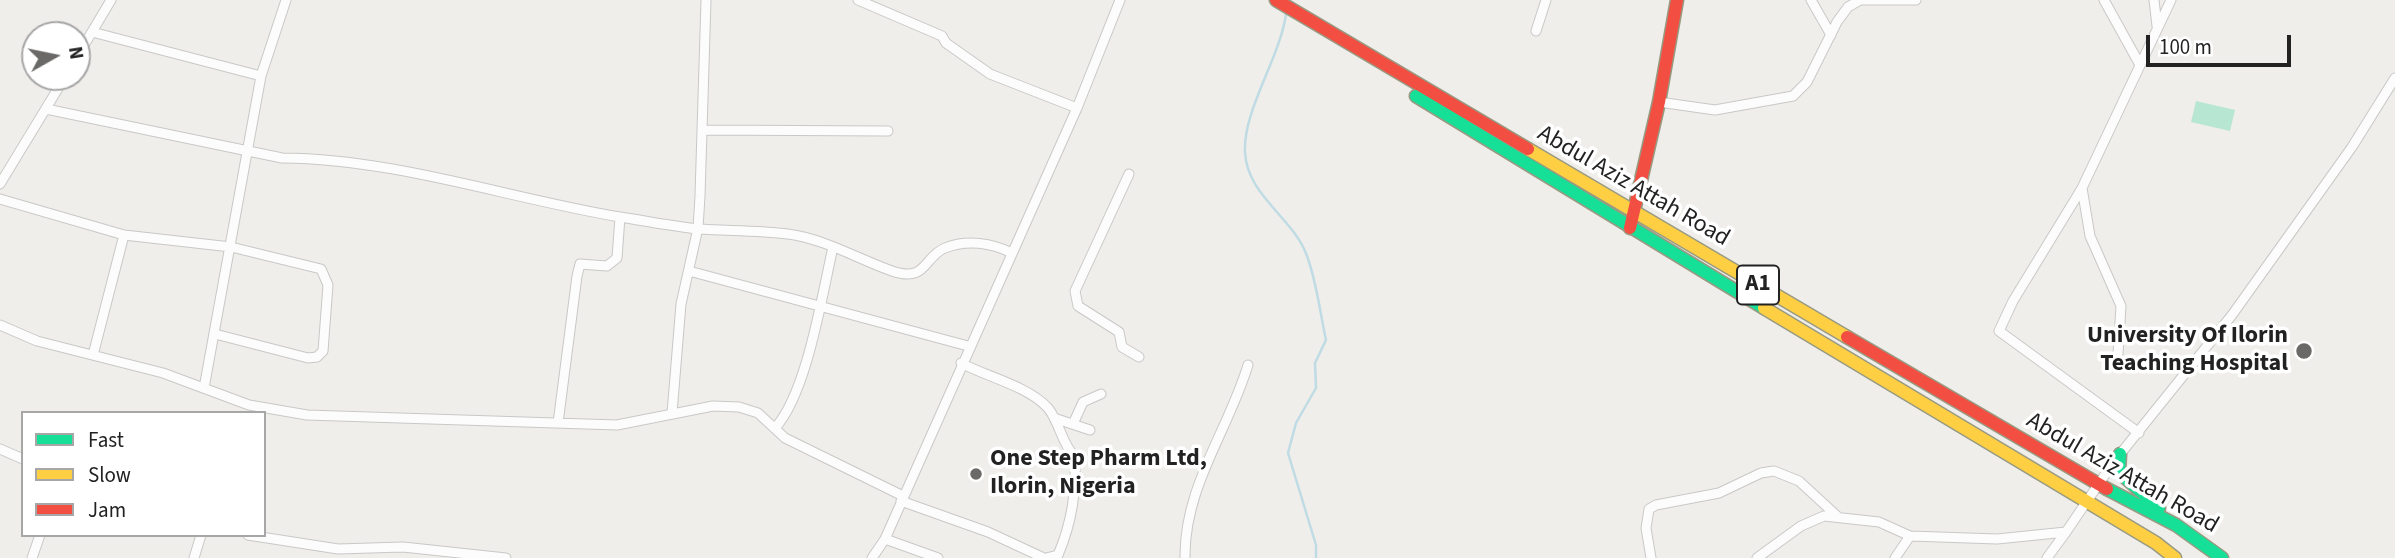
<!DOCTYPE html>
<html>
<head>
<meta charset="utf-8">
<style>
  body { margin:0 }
  #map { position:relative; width:2395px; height:558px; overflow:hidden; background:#f0eeeb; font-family:"Source Sans 3",sans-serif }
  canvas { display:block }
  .legend { position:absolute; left:21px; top:411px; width:245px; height:126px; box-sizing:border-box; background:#fff; border:2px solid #a7a7a7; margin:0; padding:9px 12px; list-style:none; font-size:21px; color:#222 }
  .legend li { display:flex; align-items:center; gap:14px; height:35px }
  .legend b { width:35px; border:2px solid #a7a7a7 }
  .north { position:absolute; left:21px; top:21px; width:70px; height:70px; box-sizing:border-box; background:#fff; border:2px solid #a7a7a7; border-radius:50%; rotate:81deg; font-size:19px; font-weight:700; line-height:28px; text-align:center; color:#222 }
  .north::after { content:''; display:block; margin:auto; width:24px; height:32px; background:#6a6968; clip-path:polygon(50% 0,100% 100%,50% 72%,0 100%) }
  .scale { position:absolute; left:2146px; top:35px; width:145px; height:32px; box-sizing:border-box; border:4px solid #222; border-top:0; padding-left:9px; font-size:21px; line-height:24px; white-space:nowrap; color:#222; -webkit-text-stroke:5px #fff; paint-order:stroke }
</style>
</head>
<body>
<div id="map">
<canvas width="2395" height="558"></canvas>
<ul class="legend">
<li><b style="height:9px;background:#16e098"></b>Fast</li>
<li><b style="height:9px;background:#ffcf43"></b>Slow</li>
<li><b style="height:9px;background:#f24e42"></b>Jam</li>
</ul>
<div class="north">N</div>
<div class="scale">100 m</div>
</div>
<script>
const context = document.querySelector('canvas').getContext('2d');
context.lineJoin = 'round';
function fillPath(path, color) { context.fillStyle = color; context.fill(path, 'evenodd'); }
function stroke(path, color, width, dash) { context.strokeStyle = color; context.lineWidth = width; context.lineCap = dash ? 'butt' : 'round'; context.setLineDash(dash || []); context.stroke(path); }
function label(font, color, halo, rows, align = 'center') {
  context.font = font + ' "Source Sans 3",sans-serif'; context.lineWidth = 7; context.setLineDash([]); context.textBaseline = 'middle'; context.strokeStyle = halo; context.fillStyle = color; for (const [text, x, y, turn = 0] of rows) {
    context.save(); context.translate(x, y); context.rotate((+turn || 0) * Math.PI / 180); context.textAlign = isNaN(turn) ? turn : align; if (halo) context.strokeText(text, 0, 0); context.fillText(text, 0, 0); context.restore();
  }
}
fillPath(new Path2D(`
  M2196,101L2235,110L2230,131L2191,122Z`), '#b7e6d2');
stroke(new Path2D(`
  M1286,14C1280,58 1243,110 1245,152C1247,196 1293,217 1307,256C1317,283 1320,313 1326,340L1315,363L1316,388L1296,423L1288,453L1316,545V558`), '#bfdbe3', 2.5);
const street = new Path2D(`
  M858,0L942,36L946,43L990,74L1077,108
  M1811,0L1831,35
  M2104,0L2140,65
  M2154,0L2157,26
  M1536,31L1546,0
  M92,32L261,76
  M77,57L111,0
  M1659,102L1715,110L1793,96L1807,82L1837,22L1848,7L1860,0H1916
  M46,109L282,158C397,159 507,198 620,217C646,221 672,226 698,229C728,231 759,230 788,234C825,239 858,259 892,271C927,283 923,257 945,248C967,239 992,243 1012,253
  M702,130L888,131
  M1129,174L1075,291L1078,306L1119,332L1122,347L1139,357
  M0,184L65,77
  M2082,188L2090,236L2121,306L2118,354
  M0,199L124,235L231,247L321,269L328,285L323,351L317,357L308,358L215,334
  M689,271L968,346
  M0,325L37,341L163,373L249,405L307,415L617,425L713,406L739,407L758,413L785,438L903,496
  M93,355L124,235
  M961,363C987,377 1028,386 1048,408C1060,423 1061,442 1074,456C1078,487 1071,525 1058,555L1046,558
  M204,388L261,76L286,0
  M672,413L681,304L698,228L700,196L706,0
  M1054,418L1090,430
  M558,423L577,276L580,264L607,266L617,258L620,217
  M1073,424L1083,402L1101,394
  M775,428C807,393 822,295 833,247
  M2139,433L1999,331L2013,301L2082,188L2171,0
  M0,449L23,459
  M901,501L988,532L1044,558
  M248,535L338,549L403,547L506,558
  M885,539L938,558
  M32,558L40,535
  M194,558L201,535
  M872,558L885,539L1077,108L1120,0
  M1185,558C1184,487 1228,431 1248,365
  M1651,558L1646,528L1649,509L1656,505L1719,493L1761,473L1774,471L1799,481L1837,516
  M1757,558L1801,526L1824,516L1879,522L1910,536L1997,539L2066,532L2113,463L2232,315L2352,147L2395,78
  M1895,558L1910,536
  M2047,558L2066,532`);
const fast = new Path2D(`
  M1416,96L1764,308
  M2120,454L2119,472L2159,508
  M2107,489L2176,525L2222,558`);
const slow = new Path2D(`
  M1528,149L1847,337
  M1764,308L2156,543L2175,558`);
const jam = new Path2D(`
  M1276,0L1528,149
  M1630,228L1659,102L1677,0
  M1847,337L2107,489`);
stroke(street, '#c9c8c7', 11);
stroke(fast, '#999a82', 15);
stroke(slow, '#999a82', 15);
stroke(jam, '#999a82', 15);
stroke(street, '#fdfcfc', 9);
stroke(fast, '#16e098', 12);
stroke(slow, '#ffcf43', 12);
stroke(jam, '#f24e42', 12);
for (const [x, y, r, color] of [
  [2304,351,9,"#6a6968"],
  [976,474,7,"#6a6968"]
]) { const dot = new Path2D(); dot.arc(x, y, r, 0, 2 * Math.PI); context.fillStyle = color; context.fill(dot); stroke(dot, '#fff', 2.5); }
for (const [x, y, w] of [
  [1758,285,42]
]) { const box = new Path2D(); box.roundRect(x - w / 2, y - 19.5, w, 39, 5); context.fillStyle = '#fff'; context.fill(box); stroke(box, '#222', 2); }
label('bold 23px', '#222', null, [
  ["A1",1758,285]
]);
label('24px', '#222', '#fff', [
  ["Abdul Aziz Attah Road",1633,187,30],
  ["Abdul Aziz Attah Road",2122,474,30]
]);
label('bold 24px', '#222', '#fff', [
  ["University Of Ilorin",2288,337],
  ["Teaching Hospital",2288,365],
  ["One Step Pharm Ltd,",990,460,"left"],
  ["Ilorin, Nigeria",990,488,"left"]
], 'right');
</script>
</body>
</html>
